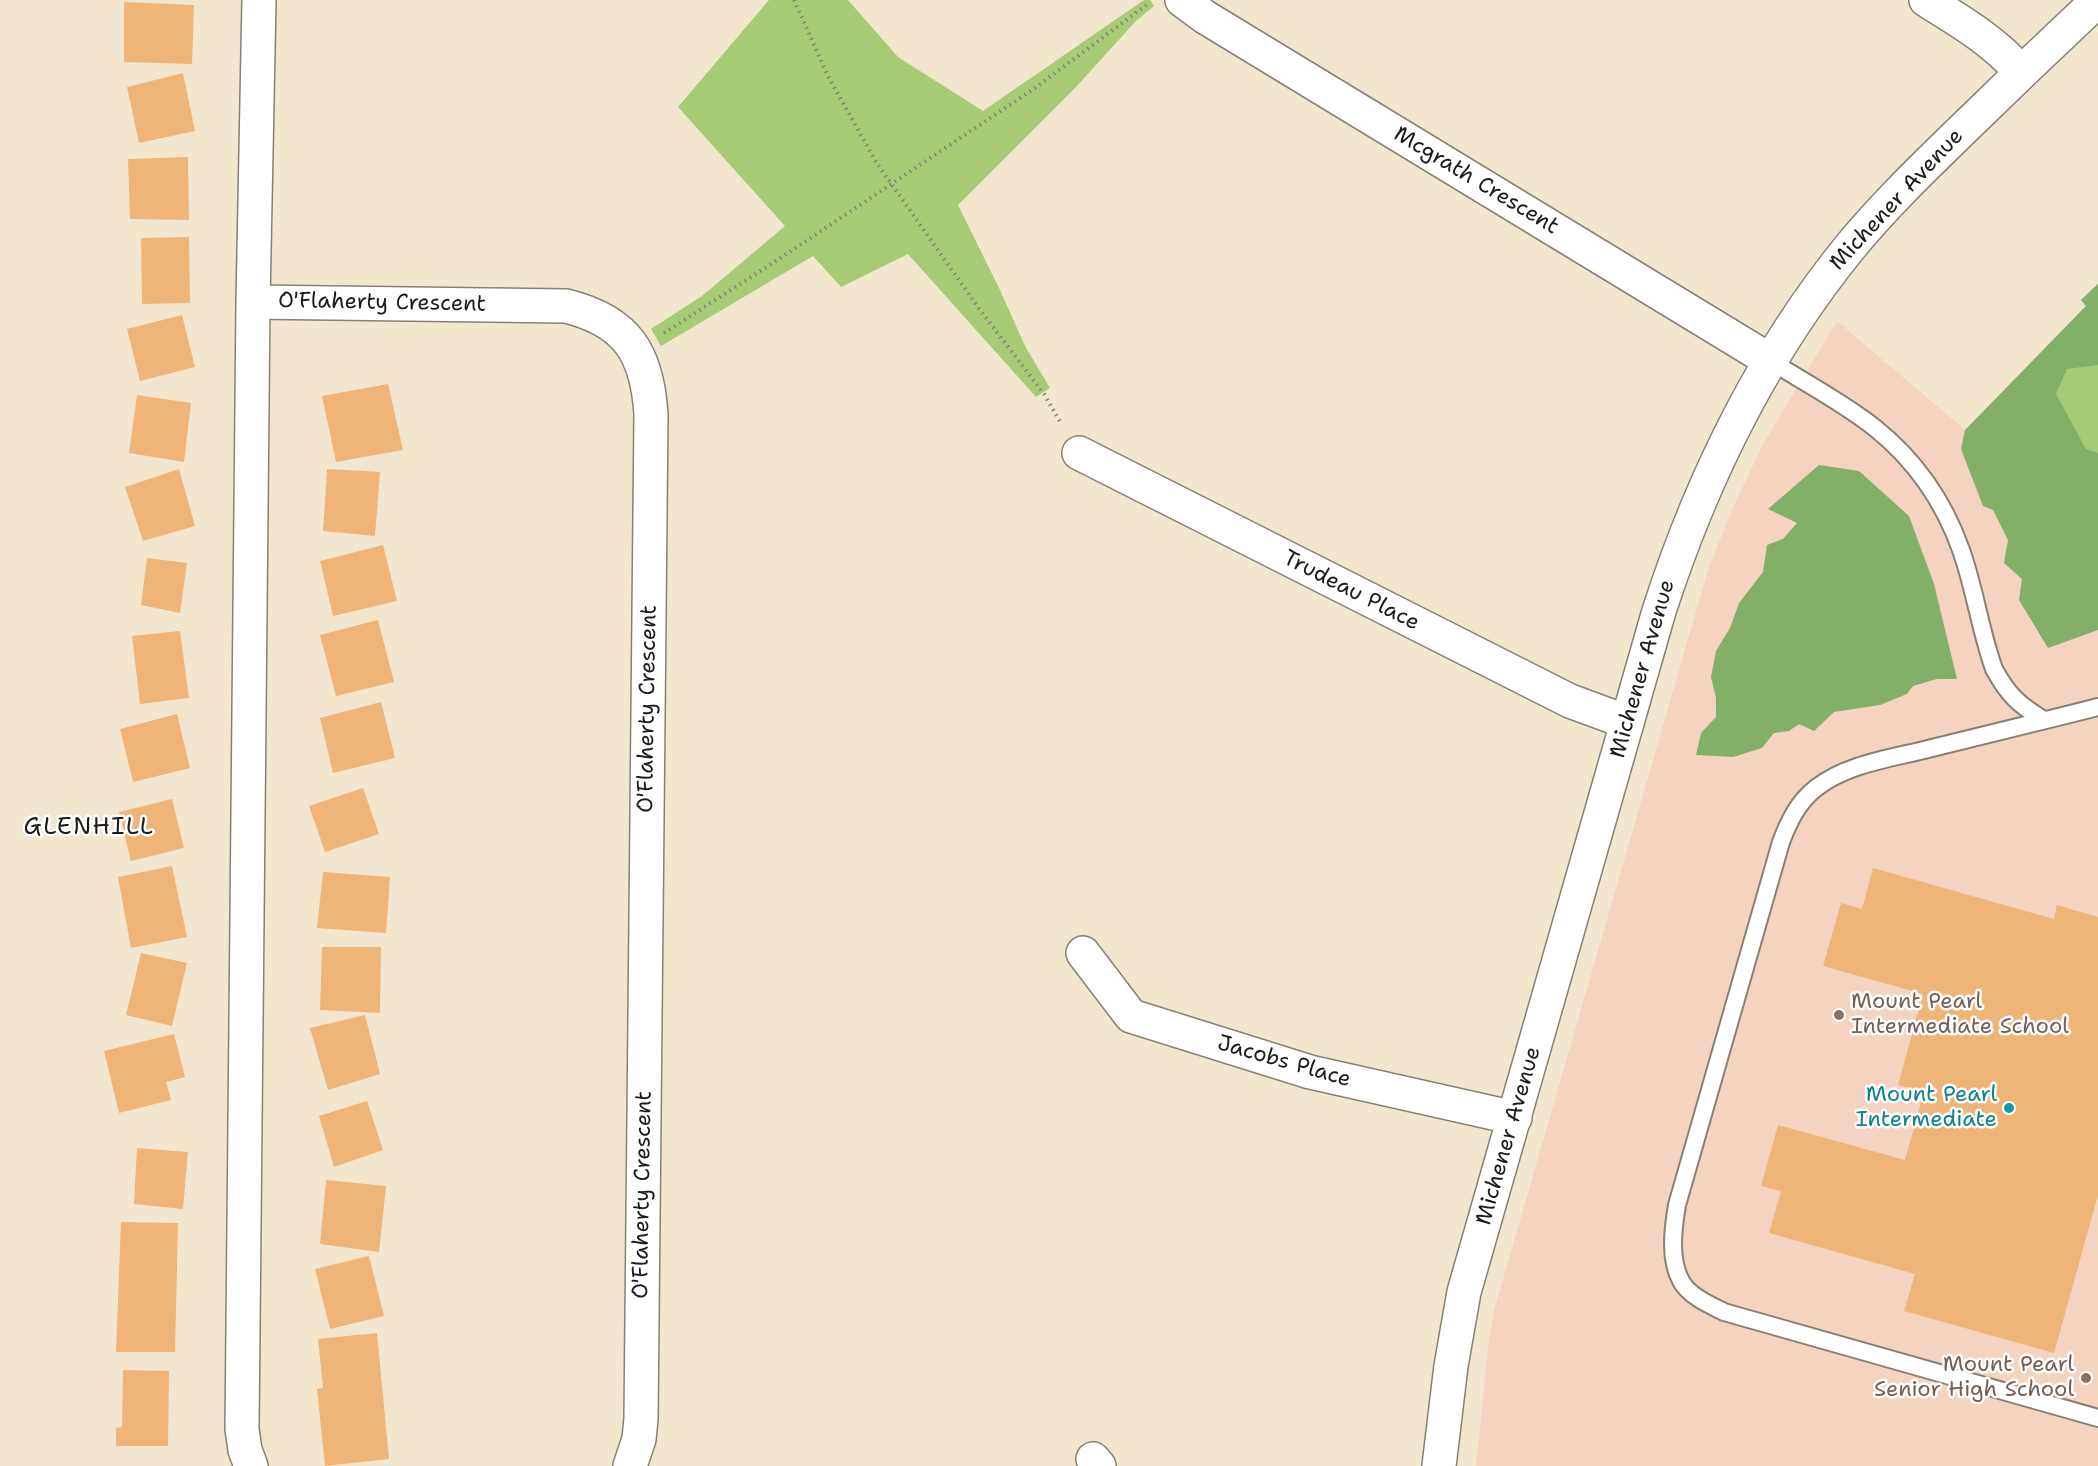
<!DOCTYPE html>
<html>
<head>
<meta charset="utf-8">
<style>
  body { margin:0 }
  canvas { display:block; background:#f2e6ce }
</style>
</head>
<body>
<canvas width="2098" height="1466"></canvas>
<script>
const context = document.querySelector('canvas').getContext('2d');
context.lineJoin = 'round';
function fillPath(path, color) { context.fillStyle = color; context.fill(path, 'evenodd'); }
function stroke(path, color, width, dash) { context.strokeStyle = color; context.lineWidth = width; context.lineCap = dash ? 'butt' : 'round'; context.setLineDash(dash || []); context.stroke(path); }
function label(font, color, halo, rows, align = 'center') {
  context.font = font + ' "Shantell Sans",sans-serif'; context.lineWidth = 5; context.setLineDash([]); context.textBaseline = 'middle'; context.strokeStyle = halo; context.fillStyle = color; for (const [text, x, y, turn = 0] of rows) {
    context.save(); context.translate(x, y); context.rotate((+turn || 0) * Math.PI / 180); context.textAlign = isNaN(turn) ? turn : align; if (halo) context.strokeText(text, 0, 0); context.fillText(text, 0, 0); context.restore();
  }
}
fillPath(new Path2D(`
  M1837,321L1965,430L2098,487V1466H1476L1489,1338L1495,1307L1708,570L1731,512L1763,444Z`), '#f5d3c1');
fillPath(new Path2D(`
  M769,0H848L898,57L983,111L1144,0H1150L1154,6L1135,22L1076,87L958,205L1000,290L1025,346L1050,388L1036,397L908,254L841,287L813,256L661,346L651,329L702,296L785,226L678,107Z
  M2098,284V487L1966,430L2086,306L2081,300Z`), '#a6cb74');
fillPath(new Path2D(`
  M2098,284V365L2067,369L2056,394L2086,449L2098,453V630L2048,648L2019,600L2022,579L2004,563L2008,540L1993,510L1983,506L1961,449L1965,430L2086,306L2081,300Z
  M1819,465L1859,471L1909,516L1934,584L1957,679H1937L1913,686L1907,694L1880,705L1834,712L1814,731L1799,724L1789,731L1774,733L1762,748L1733,757L1696,755L1701,733L1716,717V698L1711,677L1716,651L1730,628L1739,603L1763,572L1767,545L1783,539L1797,523L1768,509Z`), '#84af66');
fillPath(new Path2D(`
  M124,2L194,5L192,64L124,62Z
  M183,73L195,131L139,143L127,87Z
  M188,157L189,220L130,219L128,159Z
  M189,237L190,303L142,304L141,238Z
  M182,315L195,367L140,381L127,329Z
  M388,384L403,450L336,462L322,396Z
  M137,395L191,403L184,462L129,453Z
  M179,469L195,526L143,541L125,487Z
  M327,469L380,472L375,536L323,531Z
  M383,545L397,601L333,616L320,561Z
  M147,558L187,563L180,613L141,605Z
  M378,620L394,682L336,696L320,635Z
  M180,631L189,698L140,704L132,636Z
  M381,702L395,758L333,773L320,718Z
  M177,714L190,768L133,782L120,729Z
  M363,788L379,834L325,852L309,806Z
  M172,799L184,848L131,861L119,812Z
  M172,866L187,937L131,948L118,877Z
  M1873,868L2054,919L2057,905L2098,917V1195L2054,1353L1904,1311L1915,1274L1769,1233L1781,1191L1761,1186L1778,1125L1905,1160L1924,1092L1898,1085L1923,994L1823,966L1841,903L1862,909Z
  M323,872L390,877L386,933L317,928Z
  M322,947H381L380,1013L320,1010Z
  M141,953L187,963L172,1026L126,1015Z
  M365,1015L380,1074L328,1090L310,1028Z
  M174,1034L185,1077L166,1082L171,1100L119,1113L104,1051Z
  M367,1101L383,1150L334,1167L319,1116Z
  M137,1148L188,1152L183,1209L134,1204Z
  M326,1180L386,1186L379,1252L320,1244Z
  M121,1222L178,1223L175,1352H116Z
  M369,1256L384,1316L330,1329L315,1269Z
  M377,1333L389,1459L325,1466L317,1389L323,1388L318,1339Z
  M123,1370L169,1371L168,1446H116V1428L122,1427Z`), '#efb578');
const service = new Path2D(`
  M1771,361C1805,383 1844,403 1875,428C1915,460 1944,502 1961,550C1975,589 1980,630 1994,669C2008,695 2019,705 2044,720
  M2098,707C2043,721 1988,734 1932,748C1894,758 1848,763 1816,788C1798,802 1789,821 1781,842L1677,1205C1673,1229 1669,1259 1681,1281C1689,1296 1710,1305 1724,1312L2098,1418`);
const minor = new Path2D(`
  M1182,0L1205,17L1771,361
  M1926,0C1960,21 1994,41 2021,72
  M253,302L566,306C627,321 647,353 651,414L641,1419L639,1439L630,1466
  M1079,453L1570,701L1627,722
  M1083,953L1131,1016L1310,1072L1515,1118
  M1093,1459L1099,1466
  M251,1466L245,1450L242,1429L253,302L259,0`);
const tertiary = new Path2D(`
  M1439,1466L1451,1366L1464,1292L1659,611C1701,481 1763,354 1850,247C1883,207 1920,171 1957,135C2003,90 2050,45 2098,0`);
stroke(service, '#878175', 20);
stroke(minor, '#878175', 36);
stroke(tertiary, '#878175', 36);
stroke(new Path2D(`
  M794,0L828,76L876,162L980,310L1044,394L1062,425
  M664,333L782,257L1035,88L1149,3`), '#878175', 4, [1.5, 4.5]);
stroke(service, '#fff', 16);
stroke(minor, '#fff', 33);
stroke(tertiary, '#fff', 33);
for (const [x, y, r, color] of [
  [1839,1015,6,"#8d6e63"],
  [2009,1108,6,"#0f9aa8"],
  [2086,1378,6,"#8d6e63"]
]) { const dot = new Path2D(); dot.arc(x, y, r, 0, 2 * Math.PI); context.fillStyle = color; context.fill(dot); stroke(dot, '#fff', 2); }
label('22px', '#1c1c1c', '#fff', [
  ["Mcgrath Crescent",1476,181,31],
  ["Michener Avenue",1897,200,-47],
  ["O'Flaherty Crescent",382,303,1],
  ["Trudeau Place",1351,591,27],
  ["Michener Avenue",1643,669,-74],
  ["O'Flaherty Crescent",648,709,-89],
  ["Jacobs Place",1284,1062,16],
  ["Michener Avenue",1509,1136,-74],
  ["O'Flaherty Crescent",643,1195,-89]
]);
label('22px', '#785e54', '#fff', [
  ["Mount Pearl",1851,1002],
  ["Intermediate School",1851,1027],
  ["Mount Pearl",2074,1365,"right"],
  ["Senior High School",2074,1390,"right"]
], 'left');
label('22px', '#0d838f', '#fff', [
  ["Mount Pearl",1997,1095],
  ["Intermediate",1997,1120]
], 'right');
context.letterSpacing = '1.5px';
label('24px', '#1c1c1c', '#fff', [
  ["GLENHILL",89,828]
]);
context.letterSpacing = '0px';
</script>
</body>
</html>
